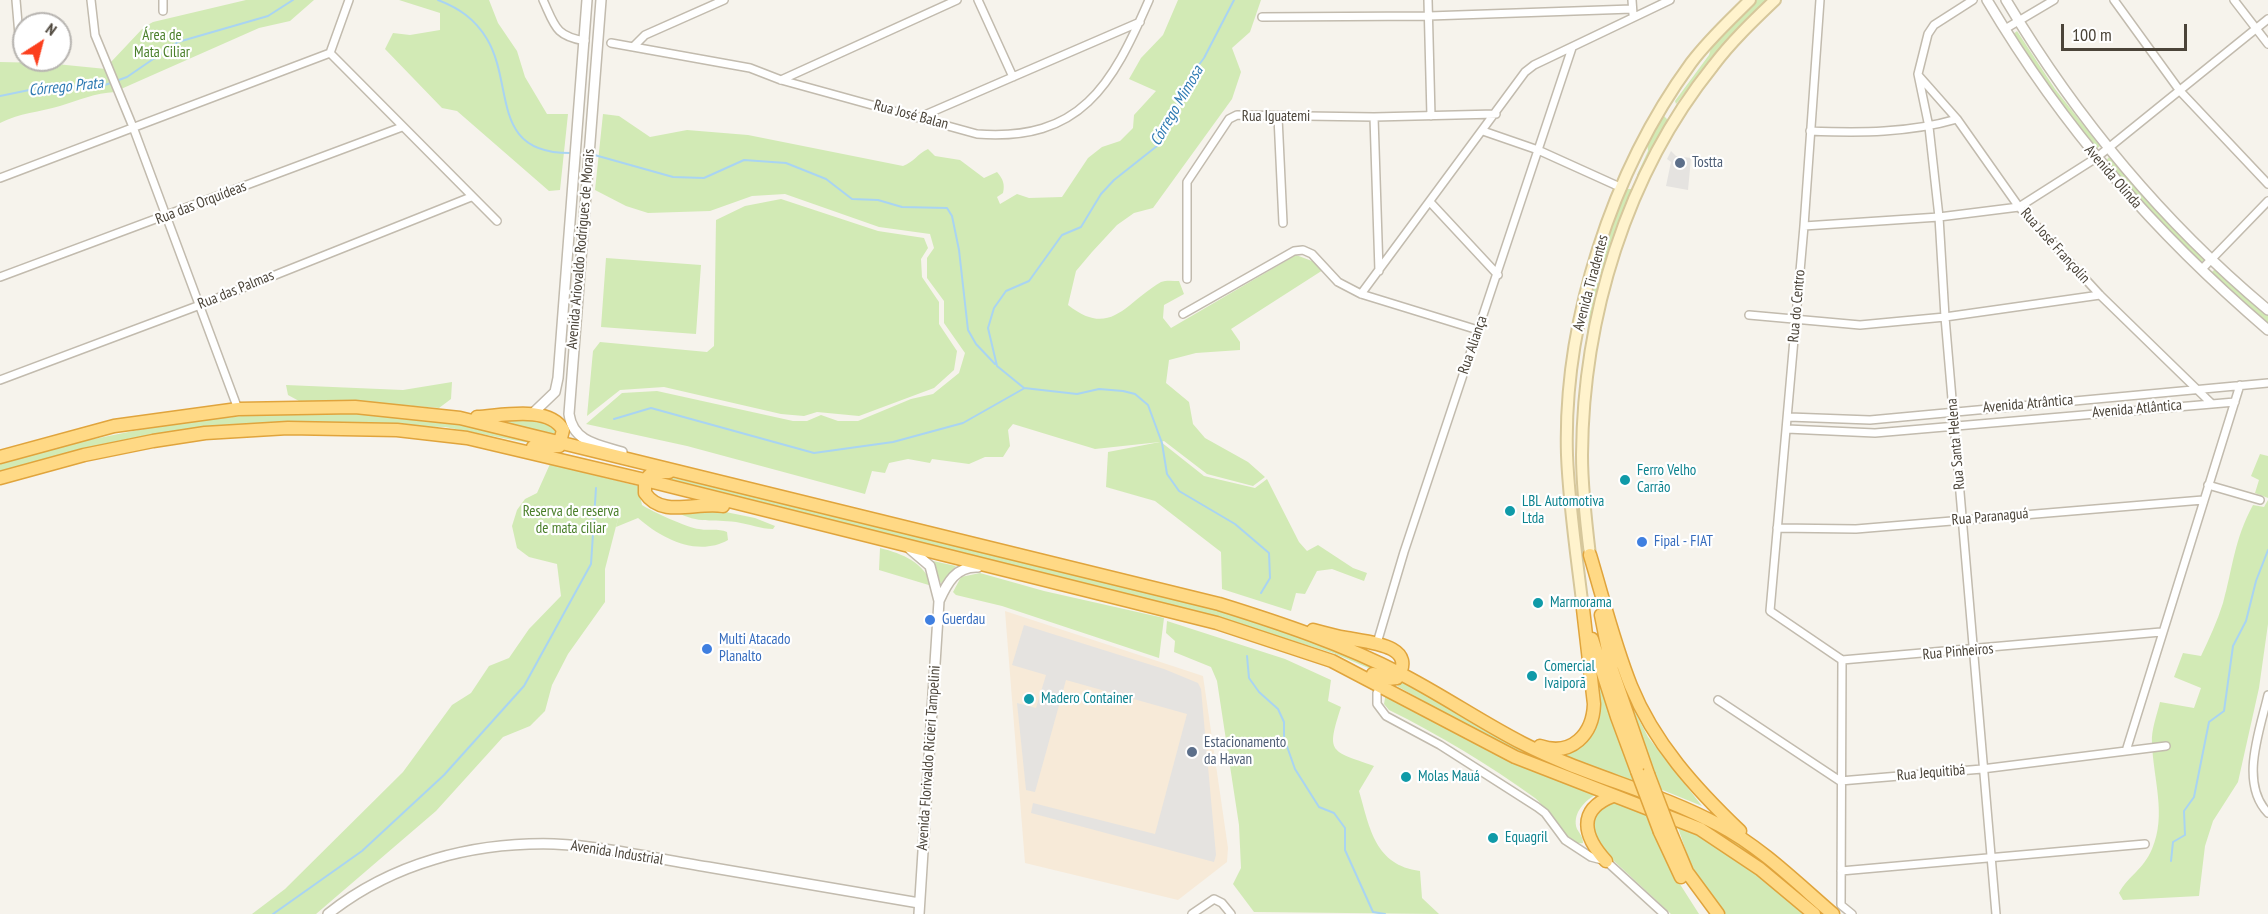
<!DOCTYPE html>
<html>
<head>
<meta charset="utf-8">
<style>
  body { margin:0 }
  #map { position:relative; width:2268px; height:914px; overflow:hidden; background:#f6f3ec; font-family:"PT Sans Narrow",sans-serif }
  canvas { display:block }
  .north { position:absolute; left:12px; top:12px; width:60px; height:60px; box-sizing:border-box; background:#fff; border:2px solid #b7b4b0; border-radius:50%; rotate:36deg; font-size:16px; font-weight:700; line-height:24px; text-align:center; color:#4b4439 }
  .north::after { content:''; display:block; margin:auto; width:21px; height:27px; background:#fc3f1d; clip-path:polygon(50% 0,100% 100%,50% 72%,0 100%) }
  .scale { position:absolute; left:2061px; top:24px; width:126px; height:27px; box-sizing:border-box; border:3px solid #4b4439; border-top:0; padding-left:8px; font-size:18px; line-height:21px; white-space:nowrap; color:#4b4439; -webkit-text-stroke:4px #fff; paint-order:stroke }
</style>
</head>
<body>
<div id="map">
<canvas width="2268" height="914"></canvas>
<div class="north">N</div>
<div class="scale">100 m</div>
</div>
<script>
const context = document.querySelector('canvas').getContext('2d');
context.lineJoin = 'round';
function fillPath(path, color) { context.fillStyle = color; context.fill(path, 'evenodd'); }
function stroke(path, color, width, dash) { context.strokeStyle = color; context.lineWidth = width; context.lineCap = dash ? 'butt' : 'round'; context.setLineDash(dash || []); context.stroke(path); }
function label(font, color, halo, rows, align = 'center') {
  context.font = font + ' "PT Sans Narrow",sans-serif'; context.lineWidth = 4.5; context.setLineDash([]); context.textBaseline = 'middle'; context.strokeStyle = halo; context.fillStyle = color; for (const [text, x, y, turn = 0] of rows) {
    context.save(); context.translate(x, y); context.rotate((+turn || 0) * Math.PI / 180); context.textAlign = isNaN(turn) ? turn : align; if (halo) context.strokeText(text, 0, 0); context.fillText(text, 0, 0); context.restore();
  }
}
fillPath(new Path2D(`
  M1005,611L1203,676L1228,848L1227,862L1178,900L1025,863Z`), '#f7ead8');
fillPath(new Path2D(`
  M246,0H314L290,21L259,28L121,89L111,62L144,27L153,22Z
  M399,0H489L498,23L517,51L525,77L547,114H568L560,190L549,191L457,111L442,108L385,49L393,33L410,35L440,30V13Z
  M1178,0H1261L1250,32L1232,48L1241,72L1232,99L1153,208L1134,213L1117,225L1092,252L1076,271L1068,305C1111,339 1126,302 1161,282C1166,280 1173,281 1179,281L1184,294L1164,305L1163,318L1171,328L1296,255L1312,261L1323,270L1231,329L1240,342V350L1196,353L1169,360L1166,383L1189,402L1193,424L1205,438L1248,462L1265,477L1253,486L1207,474L1164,441L1161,442L1204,476L1255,488L1267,479L1299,542L1307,551L1318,545L1353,568L1367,573L1364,581L1332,569L1317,571L1305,594L1296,593L1291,611L1222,589L1221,552L1155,501L1106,487L1108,452L1160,442L1095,449L1013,424L1008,430L1010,446L1003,457H985L969,464L932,459L930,463L908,459L889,463L885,473L872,471L865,494L687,446L586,424L622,393L657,391L793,421H807L821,415L838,421H858L911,399L933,394L959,373L965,353L944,323V301L927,278V258L934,248L930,234L879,227L785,194L752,196L710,211L648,213L626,206L595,190L603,114L619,116L650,137L687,130L748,135L903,166C914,162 917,154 928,149L935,156L960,160L984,178L997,172C1003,179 1005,184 1003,193L997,197L1000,204L1017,194L1029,198L1062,197L1088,158L1102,147L1120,141L1133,128L1134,115L1156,91L1129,79L1141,58L1163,35Z
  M1757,0H1767L1717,52L1676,104L1675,101L1709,55L1711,48Z
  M2017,31L2055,89L2100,146L2095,150L2050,92L2012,35Z
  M0,62L46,63L106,69L115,92C95,93 79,100 60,106C40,112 19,113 0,123Z
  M1663,115L1669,121L1639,176L1637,175L1648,151L1647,142Z
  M2109,157L2177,232L2205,259L2201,263L2173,237L2105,162Z
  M1627,189H1631L1632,193L1602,275L1598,277L1596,276L1609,230Z
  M781,199L878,231L924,238L928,248L921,259L922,277L939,302V324L957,351L954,370L934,388L859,416L817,412L804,416L781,414L664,387L620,390L587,416L593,351L600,342L707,352L714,346L716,220L745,206Z
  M606,258L701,265L696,334L601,327Z
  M2215,269L2268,315V323L2211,273Z
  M1597,282L1600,285L1586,340L1594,284Z
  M452,382L451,399L439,408L361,402L299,401L288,395L286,385L403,390Z
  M352,413L440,420L551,443L534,444L445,427L261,423L211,426L128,439L0,472V463L79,442L168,424L260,414Z
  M525,420L547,422L556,427L558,436L493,422Z
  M2260,454L2268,456V498L2255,493L2259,480L2251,476Z
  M550,464L638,486L642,505C651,511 688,528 699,529C708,531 718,528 727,532L728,540C698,557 662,539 638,518L616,527L621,507L605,569V602L568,654L552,685L545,711L530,726L503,737L436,811L316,914H252L285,889L403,772L452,705L471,693L489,666L509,658L529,629L561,596L557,564L529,557L517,548L512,526L517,510L525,499L537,493Z
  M668,477C789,501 909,533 1029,562C1149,592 1270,619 1383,671L1380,673L1333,653L1225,620L659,478Z
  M2268,500V624L2259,688L2238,782L2213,821L2205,846L2199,896L2123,900L2119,893C2129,875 2143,870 2152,849C2167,815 2153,778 2152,743C2151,730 2157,715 2160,702L2194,708L2201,688L2174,677L2183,653L2201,656C2209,639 2217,622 2223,603C2233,567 2234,540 2253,505L2264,507Z
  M711,509L755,518L775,526L773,529C761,529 749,524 736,522C712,519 699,524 676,512Z
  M880,548C903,554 924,562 932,586L879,570Z
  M933,561L956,566L941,584Z
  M980,573L1044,591L1164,618L1159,658L1002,606L956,595L953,592L961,577Z
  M1167,621L1285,659L1331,680L1328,701L1341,707C1326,754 1330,750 1374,766L1359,791C1370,829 1375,865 1420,871L1422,898L1439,914L1254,912L1233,884L1241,868L1239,825L1217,681L1211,667L1174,652L1175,641L1166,633Z
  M1596,664L1636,783L1560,757C1609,737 1601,709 1596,664Z
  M1401,681L1550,764L1688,813L1727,834L1758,857L1827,914H1821L1782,881L1705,827L1686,817L1630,798L1512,751L1397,686Z
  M1624,691L1648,737L1702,806L1660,789Z
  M1386,692L1519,765L1595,795C1583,802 1572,815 1577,829C1580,834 1583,837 1583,843C1566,847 1549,809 1535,798C1489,765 1440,735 1389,710L1384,704Z
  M1614,802L1645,811L1669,867L1699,914H1671L1599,847L1591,821L1600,808Z
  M1677,825L1720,845L1808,914H1723L1691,865Z`), '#d2eab5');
fillPath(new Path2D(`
  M1671,151L1676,156L1691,158L1688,190L1666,186L1671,162L1667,159Z
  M1024,625L1164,669L1198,683L1201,689L1216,855L1214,862L1031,813L1033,803L1155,834L1187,714L1066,680L1035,792L1026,790L1017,703L1036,708L1046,675L1012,665Z`), '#e5e3e0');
stroke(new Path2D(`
  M438,0C459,8 475,19 487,39C515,86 489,155 573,153
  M1234,0L1204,58L1192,74L1168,129L1157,146L1114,180L1101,194L1081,227L1062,235L1029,281L1006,291L994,308L988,328L997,366L1024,388L1077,394L1099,389L1123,391L1135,394L1148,405L1162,443L1167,474L1179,491L1235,524L1269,553L1270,578L1261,593
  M0,96L39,88L105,85L127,77L178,42L268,16L293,0
  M591,154L673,177L704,178L744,160L786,163L826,179L852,199L878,200L902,207L947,208L952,216L959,250L968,330L976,344L995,364
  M614,419L651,408L814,453L893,442L963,423L1023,389
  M1247,656L1249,678L1259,692L1278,709L1284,722V738L1295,769L1319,807L1334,813L1345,828V850L1373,912L1385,914
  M2171,861L2173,842L2185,835L2184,811L2194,797L2209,722L2224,711L2233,646L2246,621L2256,581L2268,550
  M273,914L362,851L444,775L524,686L591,564L596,488`), '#a9d4f2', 2);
const minor = new Path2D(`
  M16,0L20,47
  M91,0L95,35L133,127L238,409
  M163,0V11
  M543,0C555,26 555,36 585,41
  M978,0L1013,77
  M1428,0L1431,116
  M1632,0L1633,14
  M1820,0L1804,226L1770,611L1842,660L2161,632
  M1973,0L1934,25L1928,34L1918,74L1929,127L1939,217L1945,317L1996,914
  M2114,0L2180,91L2268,184
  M2234,0L2268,44
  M1262,17L1429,16L1632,9
  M2005,29L2054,0
  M611,43L750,68L781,80L977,134C1081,142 1112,85 1149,0
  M634,46L645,35L724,0
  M330,53L497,221
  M330,53L349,0
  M1919,76L1957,119L2019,207L2100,295L2211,403
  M781,80L957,0
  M920,117L1140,22
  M1278,117L1283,223
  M1374,117L1379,271
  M1483,131L1538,150L1622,188
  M1810,131C1860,133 1909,133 1957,119
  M0,178L330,53
  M1430,202L1498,275
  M1804,226L1939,217L2019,207L2096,158L2268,19
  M2202,269L2268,201
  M0,277L402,127
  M1187,279V182L1229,119L1237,115L1374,117L1496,114
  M1361,294L1525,72L1534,65L1670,0
  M1183,314L1294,251L1303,250L1312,254L1338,282L1361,294L1478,330
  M1749,315L1860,325L1945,317L2100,295
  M0,380L200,305L471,197
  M1789,417L1870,420L2268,383
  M1787,429L1875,433L2235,402
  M2208,485L2260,500
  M1777,528L1856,529L2203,500
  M1377,643L1404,552L1572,48
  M1842,660L1841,905L1852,914
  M1381,685L1377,693V704L1386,716L1440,745L1537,807L1545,813L1565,840L1591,857L1606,861L1664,914
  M2268,695C2260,730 2239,783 2268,813
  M1718,700L1840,781L1982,769L2166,746
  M2126,751L2240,385
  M1841,871L2145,844
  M1192,914L1214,899L1222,903L1231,914`);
const tertiary = new Path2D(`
  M601,0L569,414C573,442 598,445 622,452
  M1987,0C2063,128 2155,233 2268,330
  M2006,0C2075,116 2164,223 2268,310
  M531,415L555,392L558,378L587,0
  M910,549L930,566L939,601L919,914
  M939,601C947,583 956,566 978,567
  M328,914C392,863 473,842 554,844C605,846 657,859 708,867C778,879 849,891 919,903`);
const secondary = new Path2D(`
  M1590,555C1586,522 1582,489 1582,455C1583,318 1626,174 1713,66C1731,42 1753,21 1775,0
  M1583,609C1577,558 1569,507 1567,455C1563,322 1612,171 1691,63C1708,40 1730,20 1750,0`);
const trunk = new Path2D(`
  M477,417C501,416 549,405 563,430L559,446L533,447
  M0,457L114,426L238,409L355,407L460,418L1219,604C1280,623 1343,644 1401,674C1442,695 1481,722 1522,743C1586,776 1656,791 1719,825C1761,847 1797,883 1833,914
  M669,472H653L645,480V493C662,519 698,501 723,506
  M0,478L84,455L153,441L205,433L288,428L397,430L467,438L645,480L1217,623L1332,661L1515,757L1700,829L1760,869L1814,914
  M1590,555C1603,598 1614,644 1631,686C1654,743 1696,789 1740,831
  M1601,615L1612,670L1648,774
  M1313,630C1324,633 1335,636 1346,638C1367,642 1419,645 1397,678L1387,679L1373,674
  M1592,639L1617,717L1637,771
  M1540,746C1572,757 1593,734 1594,704L1583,609
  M1669,829L1687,872L1718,914
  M1660,832L1681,877
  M1606,861C1584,837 1576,810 1613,796`);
stroke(minor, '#c2bbae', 10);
stroke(tertiary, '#c2bbae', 12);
stroke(secondary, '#d6c79b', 14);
stroke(trunk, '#e0a43c', 15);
stroke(minor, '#fff', 7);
stroke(tertiary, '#fff', 9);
stroke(secondary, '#fff3cd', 10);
stroke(trunk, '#ffd985', 12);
const trunkBridge = new Path2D(`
  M1637,771L1660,832
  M1648,774L1669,829`);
stroke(trunkBridge, '#e0a43c', 15, []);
stroke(trunkBridge, '#ffd985', 12);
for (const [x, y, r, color] of [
  [1680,163,6,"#5c6f8a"],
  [1625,480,6,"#0f9aa8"],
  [1510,511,6,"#0f9aa8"],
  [1642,542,6,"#3f7fe0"],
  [1538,603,6,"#0f9aa8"],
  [930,620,6,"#3f7fe0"],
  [707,649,6,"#3f7fe0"],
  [1532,676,6,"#0f9aa8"],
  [1029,699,6,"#0f9aa8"],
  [1192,752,6,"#5c6f8a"],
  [1406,777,6,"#0f9aa8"],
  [1493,838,6,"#0f9aa8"]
]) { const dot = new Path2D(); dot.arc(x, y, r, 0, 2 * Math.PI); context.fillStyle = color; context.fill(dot); stroke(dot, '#fff', 2); }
label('15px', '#4a7f2a', '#fff', [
  ["Área de",162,36],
  ["Mata Ciliar",162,53],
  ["Reserva de reserva",571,512],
  ["de mata ciliar",571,529]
]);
label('15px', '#4b4439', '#fff', [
  ["Rua José Balan",911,115,15],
  ["Rua Iguatemi",1276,117],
  ["Avenida Olinda",2113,177,49],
  ["Rua das Orquídeas",201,203,-21],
  ["Rua José Françolin",2055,246,48],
  ["Avenida Ariovaldo Rodrigues de Morais",581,249,-85],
  ["Avenida Tiradentes",1591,283,-75],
  ["Rua das Palmas",236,290,-22],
  ["Rua do Centro",1797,306,-85],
  ["Rua Aliança",1473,345,-71],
  ["Avenida Atrântica",2028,404,-5],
  ["Avenida Atlântica",2137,409,-5],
  ["Rua Santa Helena",1956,444,-95],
  ["Rua Paranaguá",1990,517,-5],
  ["Rua Pinheiros",1958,652,-5],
  ["Avenida Florivaldo Ricieri Tampelini",929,758,-86],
  ["Rua Jequitibá",1931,773,-5],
  ["Avenida Industrial",617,853,9]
]);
label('15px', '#4e5e75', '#fff', [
  ["Tostta",1692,163],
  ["Estacionamento",1204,743],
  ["da Havan",1204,760]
], 'left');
label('15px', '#0d838f', '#fff', [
  ["Ferro Velho",1637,471],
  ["Carrão",1637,488],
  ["LBL Automotiva",1522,502],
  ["Ltda",1522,519],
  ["Marmorama",1550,603],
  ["Comercial",1544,667],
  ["Ivaiporã",1544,684],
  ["Madero Container",1041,699],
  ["Molas Mauá",1418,777],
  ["Equagril",1505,838]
], 'left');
label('15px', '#366cbe', '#fff', [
  ["Fipal - FIAT",1654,542],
  ["Guerdau",942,620],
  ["Multi Atacado",719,640],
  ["Planalto",719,657]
], 'left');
label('italic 16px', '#2e7ab2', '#fff', [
  ["Córrego Prata",66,87,-6],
  ["Córrego Mimosa",1177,106,-60]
]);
</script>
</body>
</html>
